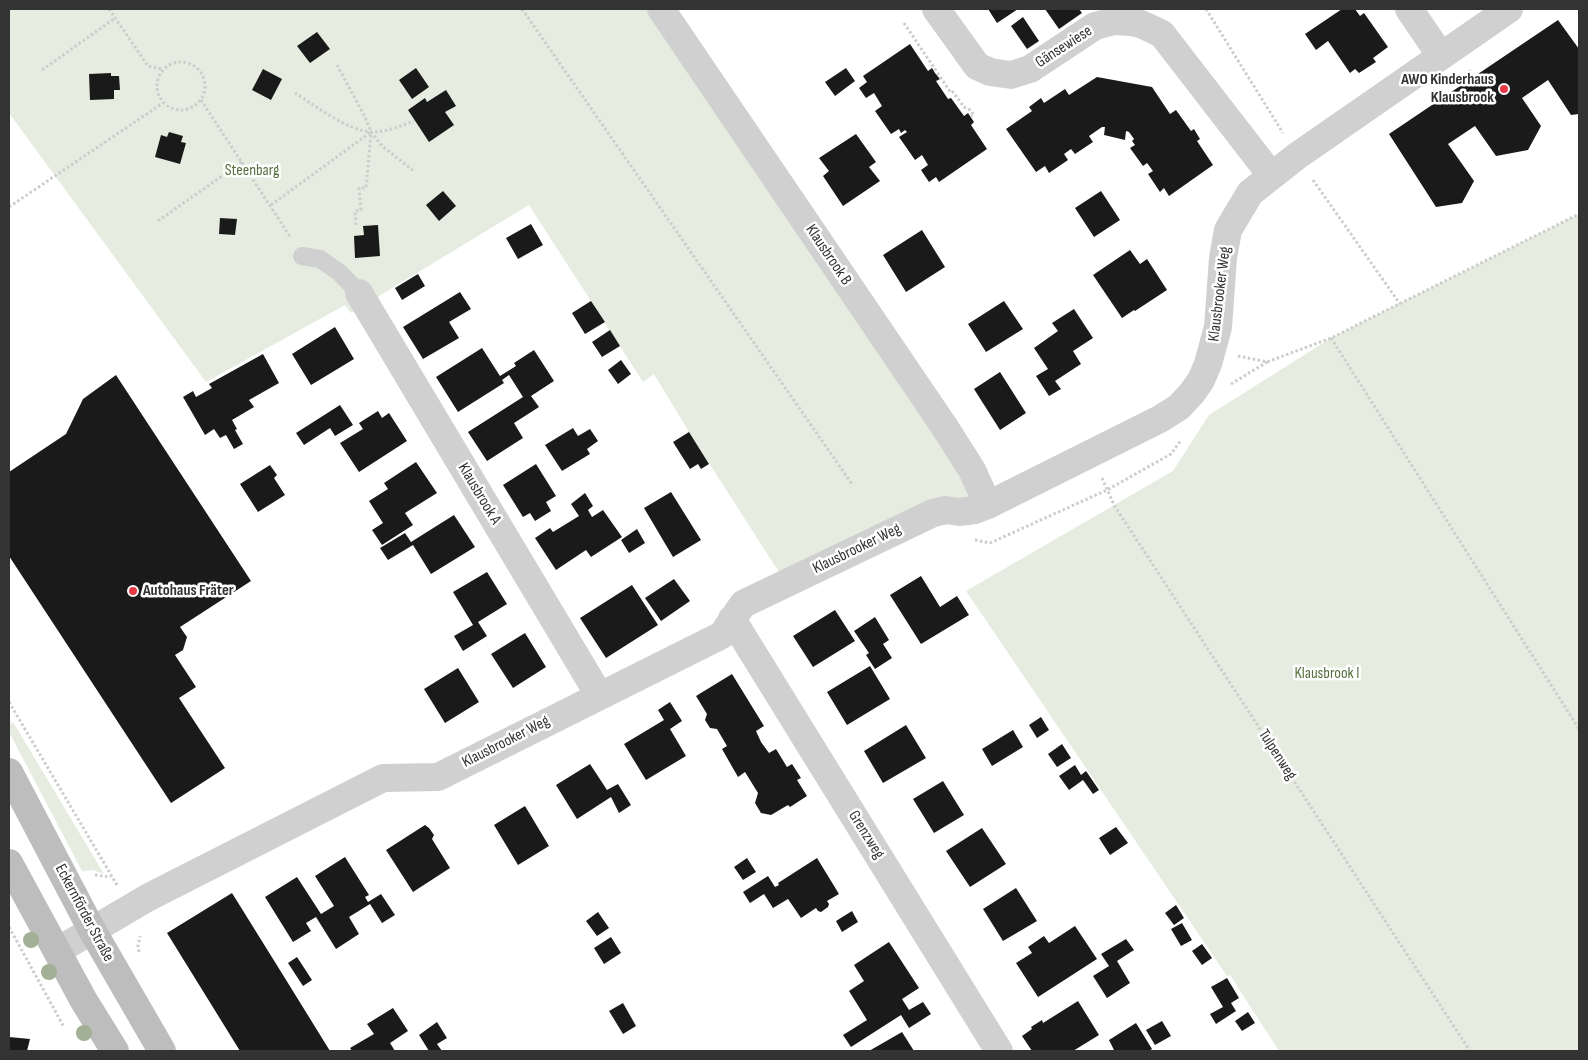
<!DOCTYPE html>
<html>
<head>
<meta charset="utf-8">
<style>
  body { margin:0 }
  #map { position:relative; width:1588px; height:1060px; overflow:hidden; background:#fff; font-family:"Sofia Sans Condensed",sans-serif }
  canvas { display:block }
  .frame { position:absolute; inset:0; border:10px solid #333; pointer-events:none }
</style>
</head>
<body>
<div id="map">
<canvas width="1588" height="1060"></canvas>
<div class="frame"></div>
</div>
<script>
const context = document.querySelector('canvas').getContext('2d');
context.lineJoin = 'round';
function fillPath(path, color) { context.fillStyle = color; context.fill(path, 'evenodd'); }
function stroke(path, color, width, dash) { context.strokeStyle = color; context.lineWidth = width; context.lineCap = dash ? 'butt' : 'round'; context.setLineDash(dash || []); context.stroke(path); }
function label(font, color, halo, rows, align = 'center') {
  context.font = font + ' "Sofia Sans Condensed",sans-serif'; context.lineWidth = 5; context.setLineDash([]); context.textBaseline = 'middle'; context.strokeStyle = halo; context.fillStyle = color; for (const [text, x, y, turn = 0] of rows) {
    context.save(); context.translate(x, y); context.rotate((+turn || 0) * Math.PI / 180); context.textAlign = isNaN(turn) ? turn : align; if (halo) context.strokeText(text, 0, 0); context.fillText(text, 0, 0); context.restore();
  }
}
fillPath(new Path2D(`
  M9,9H651L984,503L786,583L689,432L654,374L643,382L529,205L351,313L345,305L206,382L9,113Z
  M1579,214V1051H1279L1230,975L1227,976L966,591L1173,471L1209,415L1331,338Z
  M13,722L104,874L93,870L82,871L9,732V725Z`), '#e6ecdf');
fillPath(new Path2D(`
  M988,9H1018L997,23Z
  M1045,9H1079L1082,13L1059,29Z
  M1342,9H1355L1360,16L1364,13L1388,47L1373,58L1376,62L1359,73L1355,69L1350,73L1328,41L1316,50L1305,34Z
  M1023,17L1039,41L1027,49L1011,26Z
  M1558,20L1579,49V114L1571,115L1548,80L1522,98L1541,126L1528,150L1496,156L1475,126L1448,144L1474,181L1462,203L1436,207L1389,134Z
  M317,32L330,49L310,63L297,46Z
  M910,44L928,71L932,68L935,73L940,79L936,81L948,99L951,98L964,116L968,113L974,122L971,125L987,149L939,182L936,177L929,182L921,170L928,165L922,155L915,160L899,137L907,132L905,130L901,133L899,129L891,134L875,111L882,106L874,93L866,98L859,88L867,82L863,76Z
  M416,68L429,87L412,99L399,80Z
  M846,68L855,81L835,96L825,82Z
  M263,69L282,79L271,100L252,90Z
  M111,73V76H119L120,90H114V99L90,100L89,74Z
  M1097,77L1152,87L1170,114L1176,110L1191,131L1194,129L1200,139L1197,141L1213,165L1169,196L1164,188L1160,192L1148,174L1153,171L1147,163L1143,166L1130,148L1135,145L1132,141L1134,139L1129,132L1126,131L1125,140L1104,135L1105,127H1102L1089,136L1093,142L1075,154L1071,149L1064,154L1068,160L1049,173L1045,166L1036,172L1006,129L1032,111L1029,107L1041,98L1044,103L1065,89L1069,95Z
  M446,90L456,106L445,112L454,125L429,142L408,110L425,98L427,102Z
  M169,132L183,136L181,142L186,143L180,164L155,157L161,135L167,137Z
  M856,134L876,162L869,167L880,181L843,206L823,176L829,171L819,158Z
  M443,191L456,206L439,221L426,205Z
  M1101,191L1120,220L1094,237L1075,208Z
  M220,218L237,219L235,235L219,234Z
  M531,224L543,245L518,259L506,238Z
  M378,225L380,256L355,258L354,236L364,235L363,226Z
  M922,230L945,267L906,292L883,255Z
  M1130,250L1140,264L1147,259L1167,290L1135,311L1134,310L1122,318L1093,275Z
  M418,274L425,286L402,300L395,288Z
  M460,292L471,309L449,322L459,338L423,359L403,327Z
  M591,301L605,322L585,334L572,313Z
  M1004,301L1023,329L986,352L968,324Z
  M1074,309L1093,338L1073,351L1081,364L1055,381L1061,389L1049,396L1036,376L1048,369L1034,348L1058,331L1052,323Z
  M335,327L354,359L311,385L292,354Z
  M610,330L620,346L602,357L592,342Z
  M482,348L500,376L516,366L514,363L534,350L554,381L531,396L539,407L514,423L523,438L487,461L468,432L523,397L509,375L502,380L504,383L458,412L436,377Z
  M263,354L279,383L249,400L254,407L232,420L237,429L235,430L243,444L234,449L226,435L220,438L214,429L205,435L183,397L193,391L196,397L212,388L209,384Z
  M621,360L631,374L618,384L608,370Z
  M1000,372L1026,413L1000,430L974,389Z
  M116,375L251,581L180,627L187,637L183,650L175,655L196,687L179,698L225,768L171,803L9,556V472L66,434L83,399Z
  M340,405L353,425L335,436L330,428L304,445L296,433Z
  M378,411L382,418L389,413L407,441L359,472L340,443L363,429L359,423Z
  M573,428L578,436L590,429L598,441L587,449L590,454L562,471L545,445Z
  M689,432L709,464L701,469L698,464L690,469L673,442Z
  M416,462L437,493L405,513L413,525L382,545L372,530L383,523L369,501L388,489L384,483Z
  M536,464L556,496L546,502L551,511L535,521L530,513L523,517L503,485Z
  M270,465L277,475L274,478L285,495L258,512L240,484Z
  M671,492L701,540L673,557L644,508Z
  M585,493L593,506L588,510L592,517L603,510L622,537L591,557L586,550L556,570L535,538L550,528L553,532L579,516L571,504Z
  M454,515L475,547L431,574L413,545L388,560L380,548L405,533L411,542Z
  M637,529L645,543L629,553L621,540Z
  M487,572L507,604L478,622L487,636L463,651L454,636L473,625L453,592Z
  M921,576L940,607L957,596L969,615L921,644L890,595Z
  M674,579L690,601L661,621L645,598Z
  M632,585L658,625L606,658L580,618Z
  M835,610L855,641L813,667L793,636Z
  M875,617L889,640L883,644L892,658L875,669L866,655L869,653L854,631Z
  M525,633L546,667L513,688L491,654Z
  M870,666L890,699L847,725L827,692Z
  M458,668L479,702L445,723L424,689Z
  M732,674L764,726L756,731L761,742L769,753L776,749L787,767L792,764L801,778L797,780L807,796L790,807L788,805L771,815L761,813L755,803L758,793L745,772L738,777L722,749L727,746L717,729L710,728L705,720L707,714L696,696Z
  M670,702L682,721L670,729L686,756L646,780L624,744L664,720L658,710Z
  M1041,717L1049,730L1037,738L1029,725Z
  M906,725L926,758L883,783L864,751Z
  M1013,730L1023,747L992,766L982,749Z
  M1062,744L1071,758L1057,767L1048,754Z
  M590,764L607,790L618,784L631,805L619,813L611,797L577,819L556,785Z
  M1075,765L1081,775L1086,771L1099,790L1093,794L1083,780L1069,790L1059,776Z
  M943,781L964,815L934,833L913,799Z
  M525,806L549,846L518,865L494,825Z
  M425,825L429,828L434,835L432,839L450,868L413,892L386,850Z
  M1116,827L1128,843L1110,855L1099,838Z
  M982,828L1006,864L970,887L946,851Z
  M345,857L369,895L365,897L368,902L381,894L395,915L382,923L370,904L349,917L359,934L336,949L316,917L306,923L311,931L293,942L265,897L297,877L321,914L334,906L315,876Z
  M747,858L756,872L743,880L734,867Z
  M817,858L839,894L827,901L829,904L828,907L821,912L818,911L816,908L801,918L788,899L773,908L764,894L750,903L743,892L768,876L775,887L779,885L778,883Z
  M1016,888L1037,921L1003,941L983,909Z
  M232,893L283,975L330,1051H240L167,933Z
  M1176,905L1184,918L1174,925L1165,913Z
  M852,911L858,922L842,932L836,921Z
  M598,912L609,928L597,936L586,921Z
  M1182,923L1192,940L1181,946L1171,929Z
  M1075,926L1097,959L1038,997L1016,963L1032,953L1028,947L1044,936L1049,943Z
  M611,937L621,953L604,964L594,948Z
  M1126,939L1134,950L1117,961L1130,983L1107,998L1093,976L1109,966L1101,954Z
  M889,942L919,988L902,999L909,1010L923,1002L931,1014L909,1028L901,1015L851,1047L843,1035L867,1020L849,991L864,981L854,965Z
  M1202,944L1212,958L1202,965L1192,951Z
  M297,957L312,980L303,986L288,963Z
  M1227,978L1239,998L1231,1003L1236,1011L1216,1024L1210,1014L1223,1007L1211,987Z
  M1078,1001L1099,1035L1073,1051H1032L1022,1036L1032,1029L1031,1027L1042,1020L1043,1023Z
  M623,1003L636,1026L623,1034L609,1011Z
  M393,1008L408,1031L390,1043L395,1051H352L350,1048L374,1034L367,1024Z
  M1248,1012L1255,1023L1242,1031L1235,1021Z
  M1162,1021L1171,1036L1155,1045L1146,1030Z
  M437,1022L447,1038L437,1044L442,1051H429L419,1035Z
  M1136,1023L1152,1049L1149,1051H1112L1114,1050L1109,1040Z
  M902,1032L914,1051H869Z
  M9,1037L30,1039L27,1051H9Z`), '#1a1a1a');
stroke(new Path2D(`
  M109,9L148,66L162,69
  M522,9L852,484
  M1206,9L1283,133
  M904,23L951,93L953,92L964,107L968,108L974,115L971,116
  M157 86a24 24 0 1 1 48 0a24 24 0 1 1-48 0Z
  M337,65L365,117L371,132L382,146L415,172
  M42,70L115,18
  M1469,70L1473,77
  M295,93C314,105 350,132 372,132C387,132 400,126 414,121
  M201,100L291,238
  M1313,180L1400,304
  M271,205L371,132
  M9,207L163,103
  M158,221L242,162
  M356,225L355,211L361,210L359,188H366L371,133
  M1331,338L1579,729
  M1238,356L1267,362L1331,338L1579,214
  M1231,384L1267,362
  M1102,478L1114,505L1470,1051
  M975,540L990,543L1107,490L1171,454L1181,440
  M9,702L117,885
  M95,875L111,877
  M9,927L64,1027
  M139,952L138,946L140,936`), '#cdcdcd', 3, [2.5, 2.5]);
stroke(new Path2D(`
  M302,256L320,259L340,273L359,293`), '#d0d0d0', 18);
stroke(new Path2D(`
  M661,9L944,426L972,470L988,505
  M936,9L977,66L990,72L1011,75L1030,69L1095,26L1114,21L1131,22L1141,24L1162,34L1271,175
  M1409,9L1441,56
  M359,293L599,695
  M732,619L999,1051
  M57,951L149,897L383,778L438,777L722,635L743,604L933,513L946,510L959,512L975,510L988,505L1160,419L1179,407L1192,393L1201,380L1208,364L1218,327L1223,258L1228,230L1250,193L1297,156L1509,9`), '#d0d0d0', 28);
stroke(new Path2D(`
  M9,772L92,930L162,1051
  M9,863L84,1001L115,1051`), '#bdbdbd', 28);
context.fillStyle = '#a2b095';
for (const [x, y] of [
  [31,940],
  [49,972],
  [84,1033]
]) { context.beginPath(); context.arc(x, y, 8, 0, 2 * Math.PI); context.fill(); }
for (const [x, y, r, color] of [
  [1504,89,5,"#e63946"],
  [133,591,5,"#e63946"]
]) { const dot = new Path2D(); dot.arc(x, y, r, 0, 2 * Math.PI); context.fillStyle = color; context.fill(dot); stroke(dot, '#fff', 2); }
label('16px', '#333', '#fff', [
  ["Gänsewiese",1064,47,-33],
  ["Klausbrook B",828,255,56],
  ["Klausbrooker Weg",1220,294,-83],
  ["Klausbrook A",479,494,59],
  ["Klausbrooker Weg",857,549,-26],
  ["Klausbrooker Weg",506,742,-27],
  ["Tulpenweg",1277,755,57],
  ["Grenzweg",866,835,58],
  ["Eckernförder Straße",84,913,62]
]);
label('bold 16px', '#333', '#fff', [
  ["AWO Kinderhaus",1494,80],
  ["Klausbrook",1494,98],
  ["Autohaus Fräter",143,591,"left"]
], 'right');
label('16px', '#56703f', '#fff', [
  ["Steenbarg",252,171],
  ["Klausbrook I",1327,674]
]);
</script>
</body>
</html>
